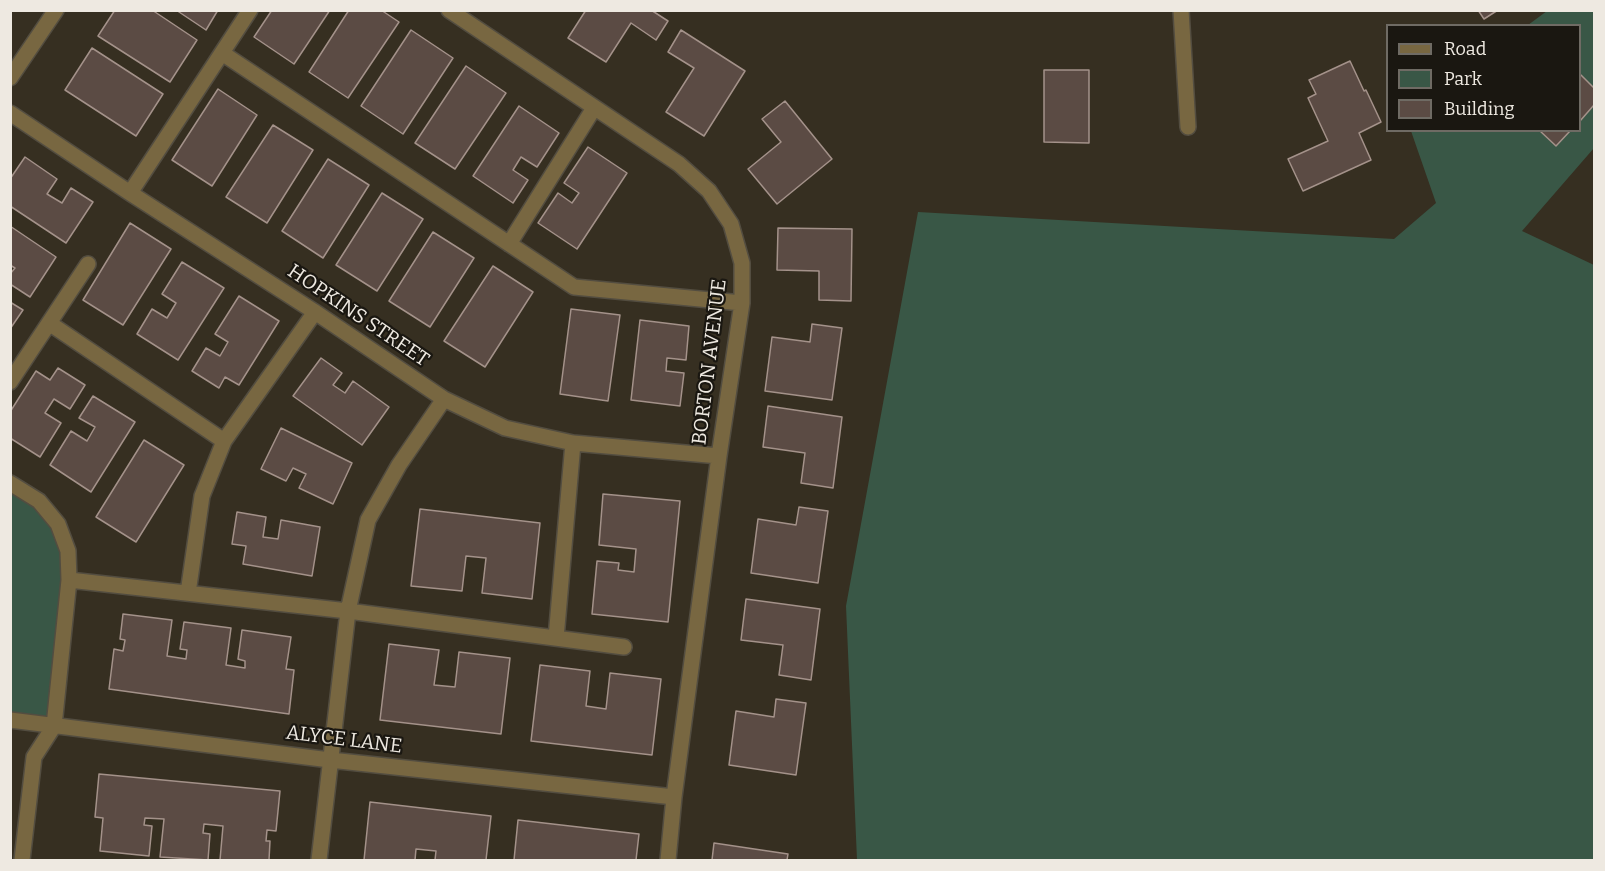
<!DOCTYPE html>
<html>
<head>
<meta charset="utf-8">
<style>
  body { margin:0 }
  #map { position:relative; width:1605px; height:871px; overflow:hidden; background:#362f21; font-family:Bitter,serif }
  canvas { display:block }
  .frame { position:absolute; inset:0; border:12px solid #eee9e1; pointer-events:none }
  .legend { position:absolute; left:1386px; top:24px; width:195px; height:108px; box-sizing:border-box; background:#1a1711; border:2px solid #6f6b64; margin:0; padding:8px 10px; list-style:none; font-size:18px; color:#eee9e1 }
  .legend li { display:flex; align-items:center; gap:12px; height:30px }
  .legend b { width:30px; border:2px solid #6f6b64 }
</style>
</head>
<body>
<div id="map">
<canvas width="1605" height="871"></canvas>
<div class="frame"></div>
<ul class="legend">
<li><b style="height:8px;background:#786741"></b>Road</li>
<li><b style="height:16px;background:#395746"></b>Park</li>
<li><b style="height:16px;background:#5b4b44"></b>Building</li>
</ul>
</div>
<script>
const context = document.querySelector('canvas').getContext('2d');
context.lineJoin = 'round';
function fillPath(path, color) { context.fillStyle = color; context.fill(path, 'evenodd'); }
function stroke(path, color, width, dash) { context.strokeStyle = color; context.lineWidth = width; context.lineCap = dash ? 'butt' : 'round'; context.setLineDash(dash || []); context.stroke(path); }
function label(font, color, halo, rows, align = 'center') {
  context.font = font + ' Bitter,serif'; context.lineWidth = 4.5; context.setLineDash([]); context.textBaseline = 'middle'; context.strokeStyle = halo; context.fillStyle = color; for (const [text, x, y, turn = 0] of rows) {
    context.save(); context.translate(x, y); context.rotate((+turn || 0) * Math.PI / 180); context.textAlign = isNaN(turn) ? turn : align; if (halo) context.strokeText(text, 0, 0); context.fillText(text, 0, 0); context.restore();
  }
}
fillPath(new Path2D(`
  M1547,11H1594V148L1522,231L1594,265V860H857L846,606L918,212L1394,239L1436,203L1411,131L1580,130V26L1528,25Z
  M10,483L39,501L68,551L54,726L11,720Z`), '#395746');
const building = new Path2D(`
  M115,10H152L197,40L170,82L98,36Z
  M176,10H218L206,30Z
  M272,10H330L294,64L254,37Z
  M349,10H381L399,22L348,98L309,72Z
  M586,10H651L668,21L656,40L631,23L606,62L568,38Z
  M1478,10H1498L1484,19Z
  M411,30L453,58L403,134L361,106Z
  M681,30L745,71L704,136L666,112L694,68L668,52Z
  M92,48L163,94L136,136L65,90Z
  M1350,61L1364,91L1366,90L1381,122L1359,133L1371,160L1303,191L1288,159L1328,141L1308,98L1316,94L1309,80Z
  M466,66L506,93L455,169L415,143Z
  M1044,70H1089V143L1044,142Z
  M1581,75L1594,88V105L1580,121V76Z
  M218,89L257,115L212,186L172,160Z
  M785,101L832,159L777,204L748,169L781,142L762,119Z
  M519,106L559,133L537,167L521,157L513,170L528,180L513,203L473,176Z
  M273,125L313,150L267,223L226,197Z
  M1539,130H1571L1556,146Z
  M588,147L627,173L577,249L538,223L558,193L572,203L579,193L564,183Z
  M25,157L57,179L47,194L62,203L71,188L93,202L66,243L10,206V179Z
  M328,159L369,185L323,258L282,231Z
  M382,193L423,219L377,291L336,265Z
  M130,223L171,249L123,325L83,300Z
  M10,226L56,257L30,297L10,284V274L15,268L10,265Z
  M778,228L852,229L851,301L819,300V271L777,270Z
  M433,232L474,258L430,327L389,301Z
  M182,262L224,288L178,360L137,334L152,309L167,318L176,303L162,294Z
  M493,266L533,292L485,367L444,341Z
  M239,296L279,321L239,385L225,377L219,388L192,371L206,348L220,356L228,342L215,334Z
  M10,302L23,310L10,329Z
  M571,309L620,315L608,401L560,394Z
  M640,320L689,326L686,360L667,358L666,371L684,373L680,406L631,400Z
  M812,324L842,328L832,400L765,391L772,337L810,342Z
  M321,358L342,373L333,385L345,393L353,381L389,407L362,445L293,396Z
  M58,368L85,385L70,409L54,399L45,413L61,423L40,457L10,438V412L36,371L50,380Z
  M93,396L135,422L91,492L50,465L71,431L87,441L95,427L79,418Z
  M768,406L842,417L833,488L801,483L805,453L763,447Z
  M281,428L352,463L333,504L299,488L306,474L293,468L286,481L261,469Z
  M144,440L184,465L136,542L96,517Z
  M603,494L680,501L668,622L592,614L597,561L619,563L618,570L634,572L636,549L599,545Z
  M799,507L828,511L818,583L751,573L758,519L796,525Z
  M420,509L540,523L532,599L482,593L486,558L466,556L462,591L411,586Z
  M237,512L266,517L263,537L278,539L281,520L320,527L312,576L243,564L246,546L232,544Z
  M746,599L820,609L811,680L779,675L783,645L741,640Z
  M123,614L172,620L167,656L186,659L187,650L180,649L184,622L231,628L226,665L245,668V661L238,659L242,630L291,637L286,669L294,670L289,714L109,689L114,649L123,651L125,640L120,639Z
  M389,644L439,650L434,685L455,687L459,652L510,658L501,734L380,720Z
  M540,665L590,671L586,706L606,709L610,673L661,679L652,755L531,741Z
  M776,699L806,703L796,775L729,765L736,711L774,717Z
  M99,774L280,791L276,831L267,830L266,841H270L269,860H220L223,826L204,824L203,833L210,834L208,860L160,857L164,819L145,818L144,825L152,826L149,856L100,851L103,818L95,817Z
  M370,802L491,816L486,860H435L436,851L416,849L415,860H364Z
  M518,820L639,834L636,860H514Z
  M714,843L788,854L787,860H712Z`);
fillPath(building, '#5b4b44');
stroke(building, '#a4928a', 1.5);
const minor = new Path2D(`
  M449,10L679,164L709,191L731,224L742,263V303L719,456L674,797L668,860
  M1181,10L1188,127
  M222,53L574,287L742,303
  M10,78L56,10
  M10,113L130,193L315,312L444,399L505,428L573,443L719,456
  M130,193L250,10
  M509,244L594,108
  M49,323L224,441
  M10,382L88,264
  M10,483L39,501L58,524L68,551L69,580L54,726L34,757L22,860
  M69,580L348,611L624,647
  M188,593L202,496L224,441L315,312
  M556,638L573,443
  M10,720L330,760L674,797
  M319,860L348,611L368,520L399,465L444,399`);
stroke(minor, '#534d40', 18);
stroke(minor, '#786741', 15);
label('20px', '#eee9e1', '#1a1711', [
  ["HOPKINS STREET",358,316,34],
  ["BORTON AVENUE",710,362,-83],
  ["ALYCE LANE",344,740,7]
]);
</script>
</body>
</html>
